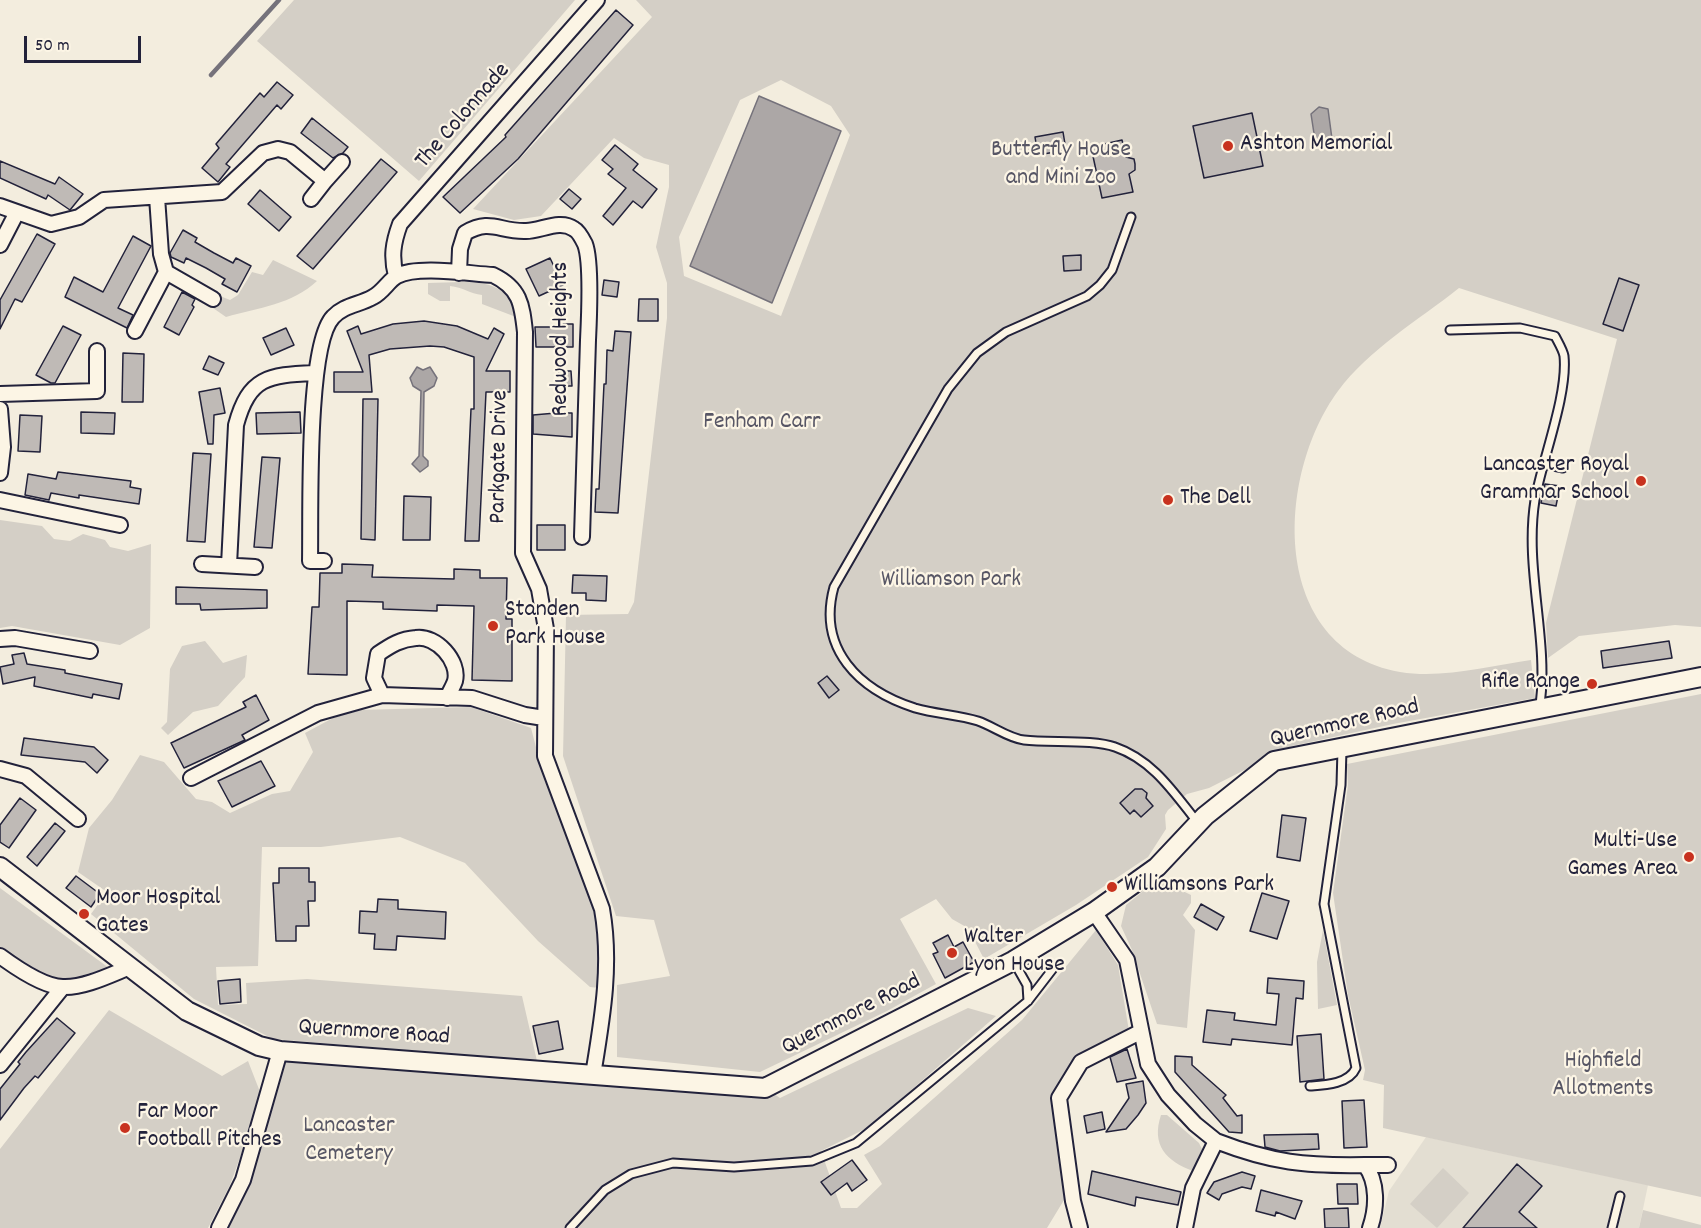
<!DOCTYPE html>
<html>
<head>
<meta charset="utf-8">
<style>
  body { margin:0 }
  #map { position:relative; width:1701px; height:1228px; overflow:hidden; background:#f3edde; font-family:Dekko,sans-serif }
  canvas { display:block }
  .scale { position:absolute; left:24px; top:36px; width:117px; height:27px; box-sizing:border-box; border:3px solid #22223b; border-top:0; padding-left:8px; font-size:18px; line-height:21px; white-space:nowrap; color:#22223b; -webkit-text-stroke:4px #fcf5e5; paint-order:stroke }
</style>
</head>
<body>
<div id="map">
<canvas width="1701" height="1228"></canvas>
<div class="scale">50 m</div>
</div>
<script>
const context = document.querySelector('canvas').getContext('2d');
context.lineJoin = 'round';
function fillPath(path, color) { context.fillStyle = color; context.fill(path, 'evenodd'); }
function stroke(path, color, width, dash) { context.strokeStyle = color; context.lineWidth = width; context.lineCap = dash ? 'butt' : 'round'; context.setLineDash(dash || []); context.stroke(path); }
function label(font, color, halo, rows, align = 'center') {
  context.font = font + ' Dekko,sans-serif'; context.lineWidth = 4.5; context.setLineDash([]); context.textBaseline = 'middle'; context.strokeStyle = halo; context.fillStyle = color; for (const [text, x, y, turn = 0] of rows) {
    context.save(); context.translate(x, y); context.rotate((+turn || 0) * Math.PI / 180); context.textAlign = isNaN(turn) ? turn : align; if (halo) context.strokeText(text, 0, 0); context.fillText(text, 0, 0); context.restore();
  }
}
fillPath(new Path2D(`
  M1426,1137L1648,1185L1639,1228H1380L1389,1191Z`), '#e3ded2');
fillPath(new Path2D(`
  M294,0H575L419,181L257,41Z
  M636,0H1701V627L1675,625L1579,636L1548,658L1546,623L1617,339L1459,288C1419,320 1369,349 1338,391C1276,475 1268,648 1400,672C1442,679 1489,666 1531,660L1535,698L1393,724L1292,746L1209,788L1187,794L1168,810L1165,815L1166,829L1148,857L1076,905L984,959L968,928L952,919L936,899L900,919L936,984L887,1011L760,1072L617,1057V985L670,976L654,920L616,916L563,756L566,615L628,614L634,602L667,318V283L656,247L669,187V165L644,158L614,138L541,216L514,220L473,209L652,17ZM781,80L831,106L850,135L781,316L684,276L679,237L740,100Z
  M273,260L317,281C293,304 258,308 226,317L213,308L220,296L230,300L238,295L252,272L263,275Z
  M428,283C461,283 510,273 516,317L482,304V295C470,294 463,287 450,286V301H440L428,294Z
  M0,520L42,526L54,539L70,541L83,534L105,540L110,547L128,551L151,544L150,628L120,645L12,626L0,628Z
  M205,641L223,663L247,655L245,677L218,706L193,712L168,735L161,728L167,722L170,669L182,646Z
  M1701,694V1197L1383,1128L1384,1085L1363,1080L1365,1070L1348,995L1333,893L1348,785L1347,764Z
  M471,707L531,728L544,778L599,923V988L590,987L538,941L465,863L400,837L321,847H262L258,966L216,967L218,1005L247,1004L246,983L307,979L522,996L537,1061L273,1039L194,999L91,914L107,892L78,872L89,828L112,800L140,755L164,762L196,799L212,802L230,813L272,794L290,791L313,752L305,733L333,718L358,710Z
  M1158,879L1191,895V903L1183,915L1195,930L1187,1028L1157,1024L1132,950L1121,926L1126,905Z
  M0,888L109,968L62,981L26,967L0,949Z
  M1096,930L1118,965L1129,1031L1079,1055L1054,1094L1067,1195L1047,1228H219L280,1051L765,1088L780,1098L968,1008L996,1016L869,1127L821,1151L841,1208H857L882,1184L864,1155L880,1146L1022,1020Z
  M1323,930L1337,1005L1318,1009L1317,962Z
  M109,1010L222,1076L248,1061L262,1097L230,1185L208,1228H0V1149Z
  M1161,1115H1167L1199,1143L1202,1149L1193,1171C1166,1161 1151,1145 1161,1115Z
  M1443,1168L1469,1193L1437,1228L1410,1204Z
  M1643,1210L1701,1225V1228H1639Z`), '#d4cfc6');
const water = new Path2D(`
  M759,96L841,131L772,303L690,266Z
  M1319,107L1328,109L1332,139L1325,143L1315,140L1311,114Z
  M417,367L423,370L430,367L437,378L434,386L424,392L423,456L428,461V466L420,472L412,464L419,456L421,391L413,386L410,378Z`);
fillPath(water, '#aca7a6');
stroke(water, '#75727b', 1.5);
stroke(new Path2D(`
  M211,75L279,0`), '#75727b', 4.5);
const building = new Path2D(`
  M616,10L633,25L518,159L460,213L443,197L506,137L505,135Z
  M277,82L293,95L281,109L277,105L226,164L230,167L218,182L202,168L219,148L216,144L260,93L264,97Z
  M1252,113L1263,166L1204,178L1193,126Z
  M312,118L348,147L343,153L333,158L301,133Z
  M1063,132L1066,150L1038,155L1035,137Z
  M1122,140L1126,157L1134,159L1135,164V170L1129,174L1133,192L1102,198L1091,147Z
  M615,145L638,164L633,170L657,189L642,208L633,201L613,225L603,216L626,188L608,174L613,169L602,160Z
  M381,159L397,172L313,269L297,256Z
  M0,161L55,184L59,177L83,194L70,210L48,195L46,199L0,178Z
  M569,189L581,199L572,209L560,199Z
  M260,190L291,217L279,231L248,204Z
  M183,230L197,238L195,242L214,253L233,263L236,258L251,266L237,292L222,284L225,279L206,268L186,258L184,263L171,257L170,253Z
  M37,234L55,244L22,302L15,299L0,329V300Z
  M133,236L151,246L118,308L133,315L127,328L65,297L74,277L103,292Z
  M1081,255V270L1064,271L1063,256Z
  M550,258L563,285L539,296L526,269Z
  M1619,278L1639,285L1623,331L1603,324Z
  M604,280L619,282L617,297L602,295Z
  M182,292L195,299L192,305L194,307L179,335L164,327Z
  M639,299H658V321H638Z
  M424,321L457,326L488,339L494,328L504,334L486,371H510V392H486L479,541H465L471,409H474V357L444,347L430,346L390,349L369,355L372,392H334V372H363L347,331L358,326L361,334L393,324Z
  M557,324H573V347H536L535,327H557Z
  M63,326L81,335L55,383H51L36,375Z
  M286,328L294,345L271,355L263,338Z
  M615,331L631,332L618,513L595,512L596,489H599L604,384H606L607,350L613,351Z
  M123,353L144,354L143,402H122Z
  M209,356L224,363L218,375L203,369Z
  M558,371H571L572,386H558Z
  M220,388L225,413L214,415L213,444H208L199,392Z
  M363,399H378L375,540L361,539Z
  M81,412L115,413L114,434L81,433Z
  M300,412L301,433L257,434L256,413Z
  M556,413H572V437L533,434V415Z
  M20,415L42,416L40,452L18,451Z
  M193,453L211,454L205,542L187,541Z
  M262,457L280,458L272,548L254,547Z
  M58,472L131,481L130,487L141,489L139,504L79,495V498L51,493L49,500L25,495L28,474L56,479Z
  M1545,484L1560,486L1556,506L1541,503Z
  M404,496L431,497L430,540H403Z
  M537,525H565V550H537Z
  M342,564L373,565L372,577L454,579V569L480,570V578H507L506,619H512V681L472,680L474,606L437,605V611L383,609V602L347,601V675L308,674L312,607H319L320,573H342Z
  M573,575L607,576L606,601L586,600V593H572Z
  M176,587L267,590V608L201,610L200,604H176Z
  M1669,641L1672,658L1603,668L1601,651Z
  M24,653L27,664L65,670V673L122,684L119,699L93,694L92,698L34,686L35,677L3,684L0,667L14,664L12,655Z
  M827,676L839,690L829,698L818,683Z
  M256,695L269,720L242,735L245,740L184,768L171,743L246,707L243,702Z
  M24,738L94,747L108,760L97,773L85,762L21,755Z
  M261,761L275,786L232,807L218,781Z
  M1135,789H1142L1147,793L1146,798L1153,806L1141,817L1134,810L1130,814L1120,803Z
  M20,798L36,810L9,848L0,842V825Z
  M1282,815L1306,818L1300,861L1277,857Z
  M55,823L65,831L37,866L27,857Z
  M279,868H309V882H315V901H308L309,926H296V941H276L273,883H279Z
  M76,876L100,894L91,907L66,888Z
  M1262,893L1289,901L1277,939L1250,931Z
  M378,899L398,900V909L446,912L445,939L397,936L396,950L374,949L375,934L359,933L360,911L377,912Z
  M1201,904L1224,917L1217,930L1194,917Z
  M948,935L954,947L963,942L974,962L945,978L933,954L938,952L933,943Z
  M1268,978L1304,981L1303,999L1296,998L1292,1045L1232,1039L1231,1045L1203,1042L1207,1010L1235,1013L1234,1020L1276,1025L1279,994L1267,993Z
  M240,979L241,1002L220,1004L218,981Z
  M57,1018L75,1033L38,1078L35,1076L24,1088L0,1120V1089L20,1064L18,1062L26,1052Z
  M558,1021L563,1049L539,1054L533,1026Z
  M1321,1034L1324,1079L1300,1082L1297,1036Z
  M1127,1049L1136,1078L1117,1082L1110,1057Z
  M1175,1056L1192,1057V1065L1226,1095L1223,1098L1237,1116L1242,1115V1133L1229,1132L1175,1072Z
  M1143,1081L1146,1103L1138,1115L1126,1129L1106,1132L1129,1098L1126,1084Z
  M1364,1100L1367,1147L1344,1148L1342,1101Z
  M1102,1112L1105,1129L1087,1133L1084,1116Z
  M1318,1134L1319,1149L1280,1151L1265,1147L1264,1135Z
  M852,1160L867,1180L852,1191L847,1183L831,1195L821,1182Z
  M1517,1164L1542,1186L1519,1212L1537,1228H1463Z
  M1092,1171L1181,1192L1178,1205L1136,1197L1135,1206L1088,1194Z
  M1242,1172L1255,1176L1251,1189L1242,1187L1222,1194L1219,1200L1207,1193L1214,1182Z
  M1337,1184H1357L1358,1204H1338Z
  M1261,1190L1302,1201L1295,1219L1276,1212L1275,1216L1256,1211Z
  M1348,1208L1349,1228H1325L1324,1209Z`);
fillPath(building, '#bfbab6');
stroke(building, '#22223b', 1.5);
const service = new Path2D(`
  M1131,217L1112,270L1100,285L1087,296L1006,332L977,353L948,389L834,587C817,649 859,690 915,708C936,714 958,715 978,721C993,726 1008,738 1024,740C1050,743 1094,739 1115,747C1153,760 1174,793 1198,823
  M1450,330L1520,328L1555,336C1558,342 1563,350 1564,356C1568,395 1542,460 1535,500C1524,569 1549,638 1540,706
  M1544,464L1563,468
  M1014,962L1027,985L1028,1001
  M1310,1086C1325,1085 1349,1084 1356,1068L1324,904L1341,785L1342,749
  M570,1228L605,1190L631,1174L673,1163L734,1167L812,1161L856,1143L1028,1001L1055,966
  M1612,1228L1620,1196`);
const minor = new Path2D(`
  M311,199L325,181
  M0,206L51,224L79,217L104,200L222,192L263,153L278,149L290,152L325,181L342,162
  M0,245L16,214
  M166,272L213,299
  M459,273L460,249L465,233C491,218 499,232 526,231C541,231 560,219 574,229C578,231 583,240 585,244C592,262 589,319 588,340C586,405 584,471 582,537
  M396,276C391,257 393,243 400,224L597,0
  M135,331L166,272L161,254L157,197
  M0,394L97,391V351
  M0,409L3,447L0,473
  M0,500L120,525
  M324,561H310C311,515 306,345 333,317C344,305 359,305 373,297C383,292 389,280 397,276C418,265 470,274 493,275C520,288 522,304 525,332L523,553L539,589L546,629L545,756L602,909C612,965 602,1020 593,1075
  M202,564L255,567
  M229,565L236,425C249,377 268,375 314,373
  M0,639L15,638L90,651
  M382,695L374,678L378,654C391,645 401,639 416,638C436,635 460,661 455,681C453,687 449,693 447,698
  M0,769L26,776L78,819
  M191,778L318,713L382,695L472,698L525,715L544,718
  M1094,912L1127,960L1148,1064L1168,1095L1195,1124L1216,1141L1193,1188L1185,1228
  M0,956C15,967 44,987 63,987C84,988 110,975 130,967
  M0,1065L62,988
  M1216,1141C1273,1163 1305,1166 1365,1165C1378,1182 1377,1208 1370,1228
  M1365,1165H1388
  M219,1228L243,1180L280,1051
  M1080,1228L1073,1201L1059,1098L1081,1062L1140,1032`);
const tertiary = new Path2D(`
  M0,867L187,1011L259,1046L280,1051L765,1088L1013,961L1094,912L1157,867L1205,816L1274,761L1701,677`);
stroke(service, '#22223b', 11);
stroke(minor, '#22223b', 18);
stroke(tertiary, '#22223b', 22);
stroke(service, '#fcf5e5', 7);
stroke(minor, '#fcf5e5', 14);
stroke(tertiary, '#fcf5e5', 18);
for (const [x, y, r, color] of [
  [1228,146,6,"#c8321e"],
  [1641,481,6,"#c8321e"],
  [1168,500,6,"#c8321e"],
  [493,626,6,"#c8321e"],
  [1592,684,6,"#c8321e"],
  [1689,857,6,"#c8321e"],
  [1112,887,6,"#c8321e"],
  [84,914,6,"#c8321e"],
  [952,953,6,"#c8321e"],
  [125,1128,6,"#c8321e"]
]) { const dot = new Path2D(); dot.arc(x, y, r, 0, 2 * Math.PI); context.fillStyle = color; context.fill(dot); stroke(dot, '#fcf5e5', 2); }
label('24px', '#22223b', '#fcf5e5', [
  ["The Colonnade",464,117,-49],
  ["Redwood Heights",563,339,-90],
  ["Parkgate Drive",501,457,-89],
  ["Quernmore Road",1345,725,-13],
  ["Quernmore Road",852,1016,-27],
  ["Quernmore Road",374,1034,4]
]);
label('24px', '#22223b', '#fcf5e5', [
  ["Ashton Memorial",1240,146],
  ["Lancaster Royal",1629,467,"right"],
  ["Grammar School",1629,495,"right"],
  ["The Dell",1180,500],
  ["Standen",505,612],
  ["Park House",505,640],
  ["Rifle Range",1580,684,"right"],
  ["Multi-Use",1677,843,"right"],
  ["Games Area",1677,871,"right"],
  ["Williamsons Park",1124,887],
  ["Moor Hospital",96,900],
  ["Gates",96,928],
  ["Walter",964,939],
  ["Lyon House",964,967],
  ["Far Moor",137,1114],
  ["Football Pitches",137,1142]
], 'left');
label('24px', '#575665', '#fcf5e5', [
  ["Butterfly House",1061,152],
  ["and Mini Zoo",1061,180],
  ["Fenham Carr",762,424],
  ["Williamson Park",951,582],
  ["Highfield",1603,1063],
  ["Allotments",1603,1091],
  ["Lancaster",349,1128],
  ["Cemetery",349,1156]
]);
</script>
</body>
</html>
